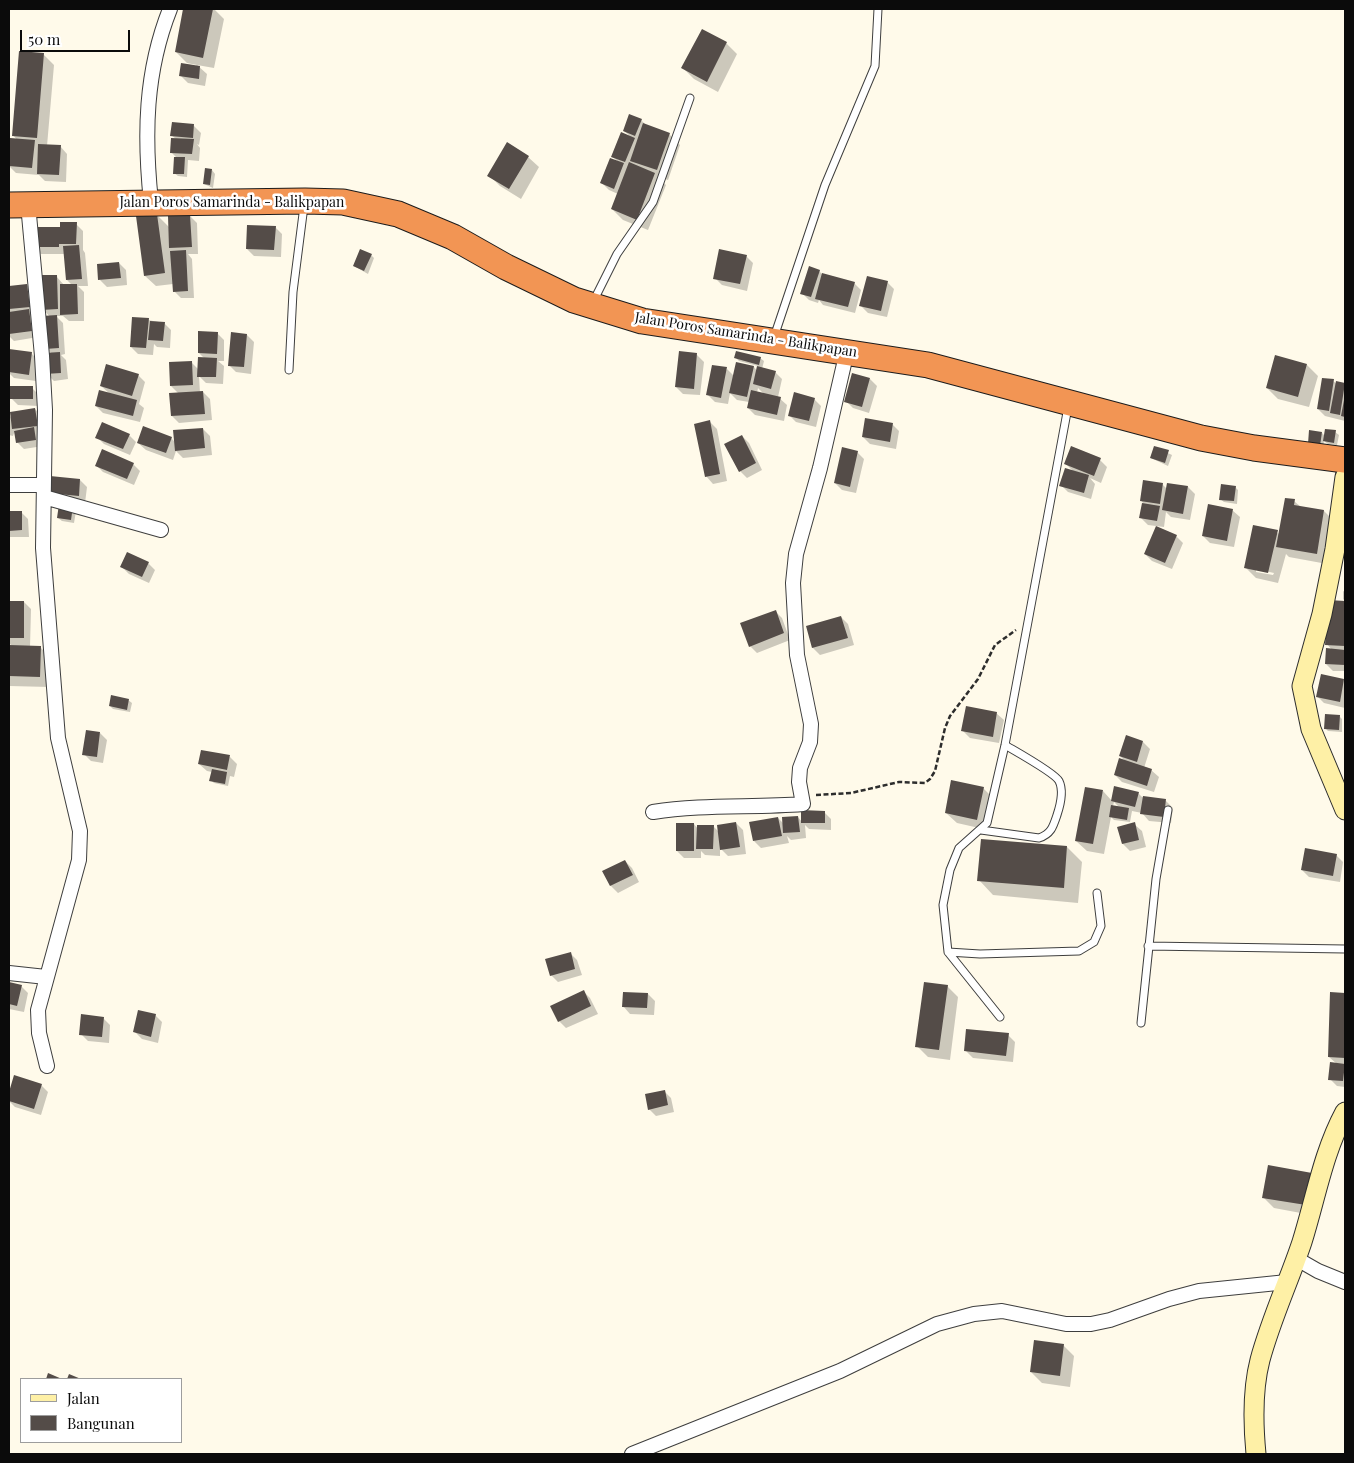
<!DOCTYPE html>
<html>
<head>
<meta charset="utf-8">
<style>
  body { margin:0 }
  #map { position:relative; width:1354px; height:1463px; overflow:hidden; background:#fffaea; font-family:"Playfair Display",serif }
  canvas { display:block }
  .frame { position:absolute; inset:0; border:10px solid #0b0b0b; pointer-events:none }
  .legend { position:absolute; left:20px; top:1378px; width:162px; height:65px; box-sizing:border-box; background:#fff; border:1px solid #9d9d9d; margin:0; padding:6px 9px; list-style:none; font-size:15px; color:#0b0b0b }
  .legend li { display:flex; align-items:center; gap:10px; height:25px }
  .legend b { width:25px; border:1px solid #9d9d9d }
  .scale { position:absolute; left:20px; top:30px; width:110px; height:22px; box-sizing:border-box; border:2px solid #0b0b0b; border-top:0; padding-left:6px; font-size:15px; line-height:18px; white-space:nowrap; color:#0b0b0b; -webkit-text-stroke:4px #fff; paint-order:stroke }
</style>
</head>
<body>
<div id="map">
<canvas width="1354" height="1463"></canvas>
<div class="frame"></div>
<ul class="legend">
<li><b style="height:6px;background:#fef0a6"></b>Jalan</li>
<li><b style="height:14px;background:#544c48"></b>Bangunan</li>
</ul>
<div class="scale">50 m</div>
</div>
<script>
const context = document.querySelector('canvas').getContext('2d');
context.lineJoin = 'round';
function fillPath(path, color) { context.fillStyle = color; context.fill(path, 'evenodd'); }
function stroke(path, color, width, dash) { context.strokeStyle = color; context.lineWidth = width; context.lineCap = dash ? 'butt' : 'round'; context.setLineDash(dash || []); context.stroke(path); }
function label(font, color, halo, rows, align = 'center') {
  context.font = font + ' "Playfair Display",serif'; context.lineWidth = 5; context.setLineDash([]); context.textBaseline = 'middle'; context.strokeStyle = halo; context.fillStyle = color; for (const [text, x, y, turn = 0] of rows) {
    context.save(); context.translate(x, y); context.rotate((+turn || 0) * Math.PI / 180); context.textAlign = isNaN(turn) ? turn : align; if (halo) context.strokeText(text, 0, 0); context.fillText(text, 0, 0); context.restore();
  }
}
fillPath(new Path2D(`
  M185,9H214L224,19L214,68L197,65L207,74L205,86L188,83L181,76L197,65L187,63L176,52Z
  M702,31L726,43L737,54L718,92L694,79L683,68Z
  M43,54L54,65L47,146H60L67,154L66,182L45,181L39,175L16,173L9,166V131L10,139L17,140L13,135Z
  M641,120L647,126L669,134L680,145L668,180L657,176L666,185L648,230L623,220L612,209L618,194L609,190L602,183L618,162L613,157L631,137L624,131Z
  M194,126L201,133L199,145L197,144L200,148L199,161L188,160L187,177L178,176L174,173L177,158L171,152L176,139L171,135Z
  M528,157L539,167L521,199L500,186L489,175Z
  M212,170L215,174L213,188L204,184Z
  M157,215L170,228L190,216L197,223L198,254H188L192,259L194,298H181L174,291L173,284L156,286L145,276Z
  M76,224L83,231V250L85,253L88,286H78L84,292V321H69L63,316H56L63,323L65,354L61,355L66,360L68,379L54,381L47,374L52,354L46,348L50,317L43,309L56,276L64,285H72L67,280L65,254H41L34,247L61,228Z
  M275,227L282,234L281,257L254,256L247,249Z
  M371,255L374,258L368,274L354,266Z
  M746,256L753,263L747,291L722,285L715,278Z
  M119,263L126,270L127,285L107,287L100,280Z
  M819,271L823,275L854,283L861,290L855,313L823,305L819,300L818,303L809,300L802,293Z
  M887,282L894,289L887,317L868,313L861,306Z
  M27,285L34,292L38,337L14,341L9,336V287Z
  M148,320L164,323L171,330L170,348L157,347L154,344L153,355L138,354L131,347Z
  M217,333L224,340V361H218L224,366L223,384L206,383L199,376L200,393L203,392L210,399L212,420L179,423L172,416L179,394L171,386L191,362L199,370L205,359L199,353Z
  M247,335L254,342L251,374L236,372L229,365Z
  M9,350L31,353L38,360L36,381L14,378L9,373Z
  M680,353L697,355L704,362L700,395L683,394L676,387Z
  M736,358H760L764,361L762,369L775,372L782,379L778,397L787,405L784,421L755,415L748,408L749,402L737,400L730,393L728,404L715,402L708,395L727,369L734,376L737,364L754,367L757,371L758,366L739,361ZM758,388L764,394L757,393Z
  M1307,365L1318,376L1309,407L1278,399L1267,388Z
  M138,375L145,382L139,404L144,408L140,422L103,413L96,406L110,394L101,386Z
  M870,379L877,386L869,413L853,408L846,401Z
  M1333,381L1337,384H1345V421L1325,416L1318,409Z
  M32,388L39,395V406L18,405L11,398Z
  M814,399L821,406L816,427L796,422L789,415Z
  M35,409L42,416L43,446L24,449L17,442L15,430L13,436L9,435V415L12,418Z
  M710,422L717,429L727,481L713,484L706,476Z
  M892,424L899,431L896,449L870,444L863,437Z
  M203,429L210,436L212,455L183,458L176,451L173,460L146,450L138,443L171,438L175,442Z
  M1335,432L1339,435L1337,445L1328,444L1324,441L1323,448L1312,447L1322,433L1325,436Z
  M129,435L136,442L130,455L104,444L97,437Z
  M742,436L749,443L762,470L747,478L740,471Z
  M1155,447L1172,455L1168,466L1151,458Z
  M1072,448L1100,460L1107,467L1101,483L1090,478L1095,484L1091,499L1068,492L1061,485L1074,472L1065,463Z
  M857,452L864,459L856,493L842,490L835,483Z
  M133,464L140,471L134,485L103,472L96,465Z
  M80,480L87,487L85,503L50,493Z
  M1162,484L1167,489L1188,487L1195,494L1190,520L1171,517L1166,512L1164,527L1148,525L1141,518L1143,503L1141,500Z
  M1235,487L1238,490L1237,504L1224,502L1220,499Z
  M1294,501L1301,507L1324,511L1335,522L1327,564L1289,557L1286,554L1278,583L1256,578L1245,567L1254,526L1280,534ZM1256,569L1274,573L1273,575L1256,572Z
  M60,506L76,511L74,523L62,521L58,518Z
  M1232,510L1240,517L1234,547L1210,543L1203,536Z
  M9,512H21L28,519L29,537H9Z
  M1176,536L1183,543L1172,569L1152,561L1145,554Z
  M148,563L155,570L149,583L129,574L122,567Z
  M1343,591L1345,592V601L1343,599Z
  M9,602H24L31,609L30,647H40L51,658L50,687L9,686V646H12L9,643Z
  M1329,602L1345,603V671H1333L1326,664L1332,650L1327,644Z
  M775,611L782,618L790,640L757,653L750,646Z
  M841,617L848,624L854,645L820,655L813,648L808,627Z
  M1344,680L1345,708L1324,703L1317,696Z
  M128,700L132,703L130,712L113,709L110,706Z
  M996,713L1004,720L999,743L970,738L963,731Z
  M1339,716L1342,719V732L1328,731L1325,728Z
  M100,733L107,740L103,763L91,761L84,754Z
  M1143,742L1150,749L1144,768L1151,770L1159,777L1154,792L1122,782L1115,775L1126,762L1120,756Z
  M230,757L237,764L234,777L230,776L228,786L214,783L211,780L212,772L207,771L199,764Z
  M983,788L994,799L988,830L957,823L946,813Z
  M1103,791L1112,801L1138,793L1142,797L1166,801L1173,808L1171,823L1149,821L1142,813L1132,811L1130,822L1114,820L1111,817L1104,854L1087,851L1076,841ZM1114,802L1119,807L1113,806Z
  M824,812L831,819V830L809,829L805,825L806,838L791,840L787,836L789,843L761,848L754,841L778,818L784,824L798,817L802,822Z
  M736,823L743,830L746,854L728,856L720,848V856L705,855L701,851V858H684L677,851L694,824L698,829L713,826L719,832Z
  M1134,824L1142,831L1146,847L1130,851L1123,844L1118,828Z
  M982,840L1067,847L1082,862L1078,903L993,895L979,880Z
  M1336,855L1343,862L1340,882L1309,877L1302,870Z
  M625,861L632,868L639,882L618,893L611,886L604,872Z
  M570,953L577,960L582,975L558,982L551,975Z
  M9,983L21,986L28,993L24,1012L9,1009Z
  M947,986L958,997L950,1060L928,1057L917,1046Z
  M583,991L590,998L598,1014L566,1028L559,1021L552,1006Z
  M648,994L655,1001L654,1015L630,1014L623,1006Z
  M1331,994H1345V1087L1337,1086L1330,1079L1337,1064L1329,1057Z
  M155,1015L162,1022L158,1043L142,1039L135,1032Z
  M103,1018L110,1025L109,1043L88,1041L81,1034Z
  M1008,1035L1015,1042L1013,1062L973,1058L966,1051Z
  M15,1077L41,1085L48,1092L41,1115L15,1107L9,1101Z
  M664,1091L671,1098L674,1112L656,1116L649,1109Z
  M1323,1185L1317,1216L1274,1208L1263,1197Z
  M1063,1345L1074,1356L1070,1387L1042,1383L1031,1372Z`), '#0003');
fillPath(new Path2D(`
  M183,9H213L203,58L175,52Z
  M702,29L727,42L707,82L681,68Z
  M19,51L44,53L37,138L12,136Z
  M181,63L200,66L199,79L179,76Z
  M629,114L642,119L635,136L623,131Z
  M172,122L194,124L193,138L170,136Z
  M643,123L670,133L657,170L630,161Z
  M621,132L635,138L625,162L611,157Z
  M10,138L35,140L32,168L9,166Z
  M171,138L194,139L192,154L170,153Z
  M507,142L529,156L509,189L487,176Z
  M38,144L61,145L59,175L37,174Z
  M174,157H185L184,174H173Z
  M610,158L624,163L614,189L600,183Z
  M629,162L655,173L637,220L611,209Z
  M205,168L212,169L210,185L203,184Z
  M157,214L165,273L144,276L136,216Z
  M190,215L192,247L169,248L168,216Z
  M60,222H77L76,244H59V247H33V227H60Z
  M247,225L276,226L274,250L246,249Z
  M79,245L82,279L66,280L63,246Z
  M360,249L372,254L364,271L353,266Z
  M719,249L747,255L740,284L713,279Z
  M186,250L188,291L173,292L170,251Z
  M119,262L121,278L98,280L97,264Z
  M809,266L820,270L811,297L800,294Z
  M822,273L855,282L848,307L815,299Z
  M40,275H57L58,309L41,310Z
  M867,276L888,281L881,311L859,306Z
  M27,284L30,307L9,309V286Z
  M60,284H77L78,314L60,315Z
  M29,309L32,331L9,334V312Z
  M57,315L59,348L45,349L42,316Z
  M132,317L149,318L146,348L130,347Z
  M150,321L165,322L163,341L148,340Z
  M198,331L218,332L217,354L198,353Z
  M231,332L247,334L244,367L228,366Z
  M9,349L32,352L29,375L9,372Z
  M679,351L697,353L694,389L675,387Z
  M736,351L761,357L759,365L734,358Z
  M60,352L61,373L45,374L44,353Z
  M1275,355L1307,364L1298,397L1266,388Z
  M198,357L217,358L216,377H197Z
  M192,361L193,385L170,386L169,362Z
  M736,362L754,366L747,397L729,393Z
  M106,364L139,374L132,396L100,386Z
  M712,365L727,367L721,398L706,395Z
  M757,366L776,371L771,389L753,384Z
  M852,373L870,378L862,407L844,402Z
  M1322,378L1334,379L1329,411L1317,409Z
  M1336,381L1345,383L1340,415L1330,413Z
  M10,386H33V399H10Z
  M99,390L137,400L133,416L95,406Z
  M751,390L781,397L777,415L747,408Z
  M203,391L205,414L171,416L169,393Z
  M794,392L815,398L809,421L788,416Z
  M1344,400H1345V417L1341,416Z
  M35,408L38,426L12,429L10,412Z
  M865,418L893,423L890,442L862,437Z
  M710,420L720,474L705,477L694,424Z
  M102,422L130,434L123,449L95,438Z
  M143,426L172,437L166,453L137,443Z
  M34,427L36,440L16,443L14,431Z
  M203,428L205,448L175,451L173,430Z
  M1325,429L1336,430L1334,443L1323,441Z
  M1309,430L1322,432L1320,446L1308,444Z
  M742,435L756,463L739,472L724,444Z
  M1071,446L1101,458L1094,476L1064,464Z
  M1154,446L1169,450L1165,463L1150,458Z
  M842,447L858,451L850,487L834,483Z
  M102,449L134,463L127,479L95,466Z
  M1065,468L1089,475L1084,493L1059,486Z
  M50,476L80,479L79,496L48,493Z
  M1143,480L1163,483L1160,504L1140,501Z
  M1167,483L1188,486L1183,514L1162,510Z
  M1221,484L1236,486L1234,501L1219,500Z
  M1285,498L1295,499L1294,505L1324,510L1317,554L1276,547Z
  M1142,503L1160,506L1157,521L1139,518Z
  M59,504L73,506L71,520L57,518Z
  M1208,504L1233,509L1227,541L1202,536Z
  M9,511H22V530L9,531Z
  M1253,525L1278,530L1268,573L1244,568Z
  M1156,526L1177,535L1165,563L1144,554Z
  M127,552L149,562L142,577L120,567Z
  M1328,600L1345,601V646L1325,645Z
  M9,601H24V638H9Z
  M776,610L784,633L749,647L740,623Z
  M841,616L848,638L812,648L806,626Z
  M9,645L41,646L40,677L9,676Z
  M1326,648L1345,650V665L1325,664Z
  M1321,674L1344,679L1340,702L1316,697Z
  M111,695L129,699L127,710L109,706Z
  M966,706L997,712L993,737L961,731Z
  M1325,714L1340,715L1339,730L1324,729Z
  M86,730L100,732L97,757L82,755Z
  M1126,735L1143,741L1137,762L1119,756Z
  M201,750L230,755L227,770L198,764Z
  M1119,758L1152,769L1147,786L1114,775Z
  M212,769L227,772L225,784L209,781Z
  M951,780L984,787L977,820L945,813Z
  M1114,786L1139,792L1135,807L1111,801Z
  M1085,787L1103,790L1093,844L1075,841Z
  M1143,796L1166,799L1164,817L1140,814Z
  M1111,805L1129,808L1127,820L1109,817Z
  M801,810L825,811V823H801Z
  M798,816L800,832L783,833L782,817Z
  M778,817L782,836L753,841L749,822Z
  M736,822L740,847L720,850L717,825Z
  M1135,822L1139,840L1122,844L1117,827Z
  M676,823H694V851H676Z
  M697,825H714L713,849H696Z
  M981,839L1067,846L1064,888L977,881Z
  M1305,848L1337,854L1333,876L1301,870Z
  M625,860L633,875L610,886L602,871Z
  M571,952L575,969L550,976L545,959Z
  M9,982L22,985L17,1006L9,1004Z
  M924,982L948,985L939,1050L915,1047Z
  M584,990L591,1006L558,1022L550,1006Z
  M623,992L648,993L647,1008L622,1007Z
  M1330,992L1345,993V1058L1328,1057Z
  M138,1010L156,1014L151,1037L133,1032Z
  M81,1014L104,1017L102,1037L79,1035Z
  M966,1029L1009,1033L1006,1056L964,1051Z
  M1330,1062L1345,1064L1343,1081L1328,1080Z
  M14,1075L42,1084L34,1109L9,1101V1092Z
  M665,1090L668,1105L648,1110L645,1094Z
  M1268,1165L1312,1173L1306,1205L1262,1198Z
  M1034,1340L1064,1344L1060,1376L1030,1372Z
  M48,1373L62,1379H46Z
  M69,1374L81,1379H67Z`), '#544c48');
const lane = new Path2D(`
  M593,302L617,254L653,202L690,98
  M774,337L825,185L875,66L878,9
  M289,370L293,292L304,206
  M981,830L1039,838C1051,834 1053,827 1057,815C1060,806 1064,791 1059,781C1055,773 1015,751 1005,745
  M1148,946L1345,949
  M948,952L980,954L1079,951L1094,942L1101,926L1097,893
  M1000,1017L948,952L943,905L950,870L959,848L987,823L1005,745L1068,407
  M1141,1023L1156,879L1168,810`);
const street = new Path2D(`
  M151,202C144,135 145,72 170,9
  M28,204L42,356L45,410L43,548L58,738L80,831L79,860L38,1010L39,1033L47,1066
  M9,485H43
  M44,497L161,530
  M653,812C703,804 753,808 803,804L799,782L800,768L810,742L811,724L797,655L793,583L796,554L820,468L847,351
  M9,973L46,977
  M1297,1259L1318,1271L1345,1282
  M632,1454L840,1371L937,1324L974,1314L1002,1311L1066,1324H1091L1110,1320L1169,1299L1199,1291L1287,1282`);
const secondary = new Path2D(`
  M1345,477L1335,549L1322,614L1302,686L1311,729L1345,810
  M1256,1454C1253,1423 1252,1391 1260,1360C1271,1319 1289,1281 1302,1242C1316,1197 1323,1153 1345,1112`);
const highway = new Path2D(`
  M9,205L305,201L343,202L398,214L453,237L506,267L574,300L642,321L928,365L1201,438L1254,448L1345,460`);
stroke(lane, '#3e3e3e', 9);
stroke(street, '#3e3e3e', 16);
stroke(secondary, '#2d2d2d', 21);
stroke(highway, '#1c1c1c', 27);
stroke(new Path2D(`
  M816,795L851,793L899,782L925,783L930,779L935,771L945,728L950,716L978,679L995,645L1016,630`), '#2d2d2d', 2.5, [5, 2.5]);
stroke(lane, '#fff', 7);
stroke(street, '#fff', 14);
stroke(secondary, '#fef0a6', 19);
stroke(highway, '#f29554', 25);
label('14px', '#0b0b0b', '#fff', [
  ["Jalan Poros Samarinda - Balikpapan",232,203],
  ["Jalan Poros Samarinda - Balikpapan",746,335,9]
]);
</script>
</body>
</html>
